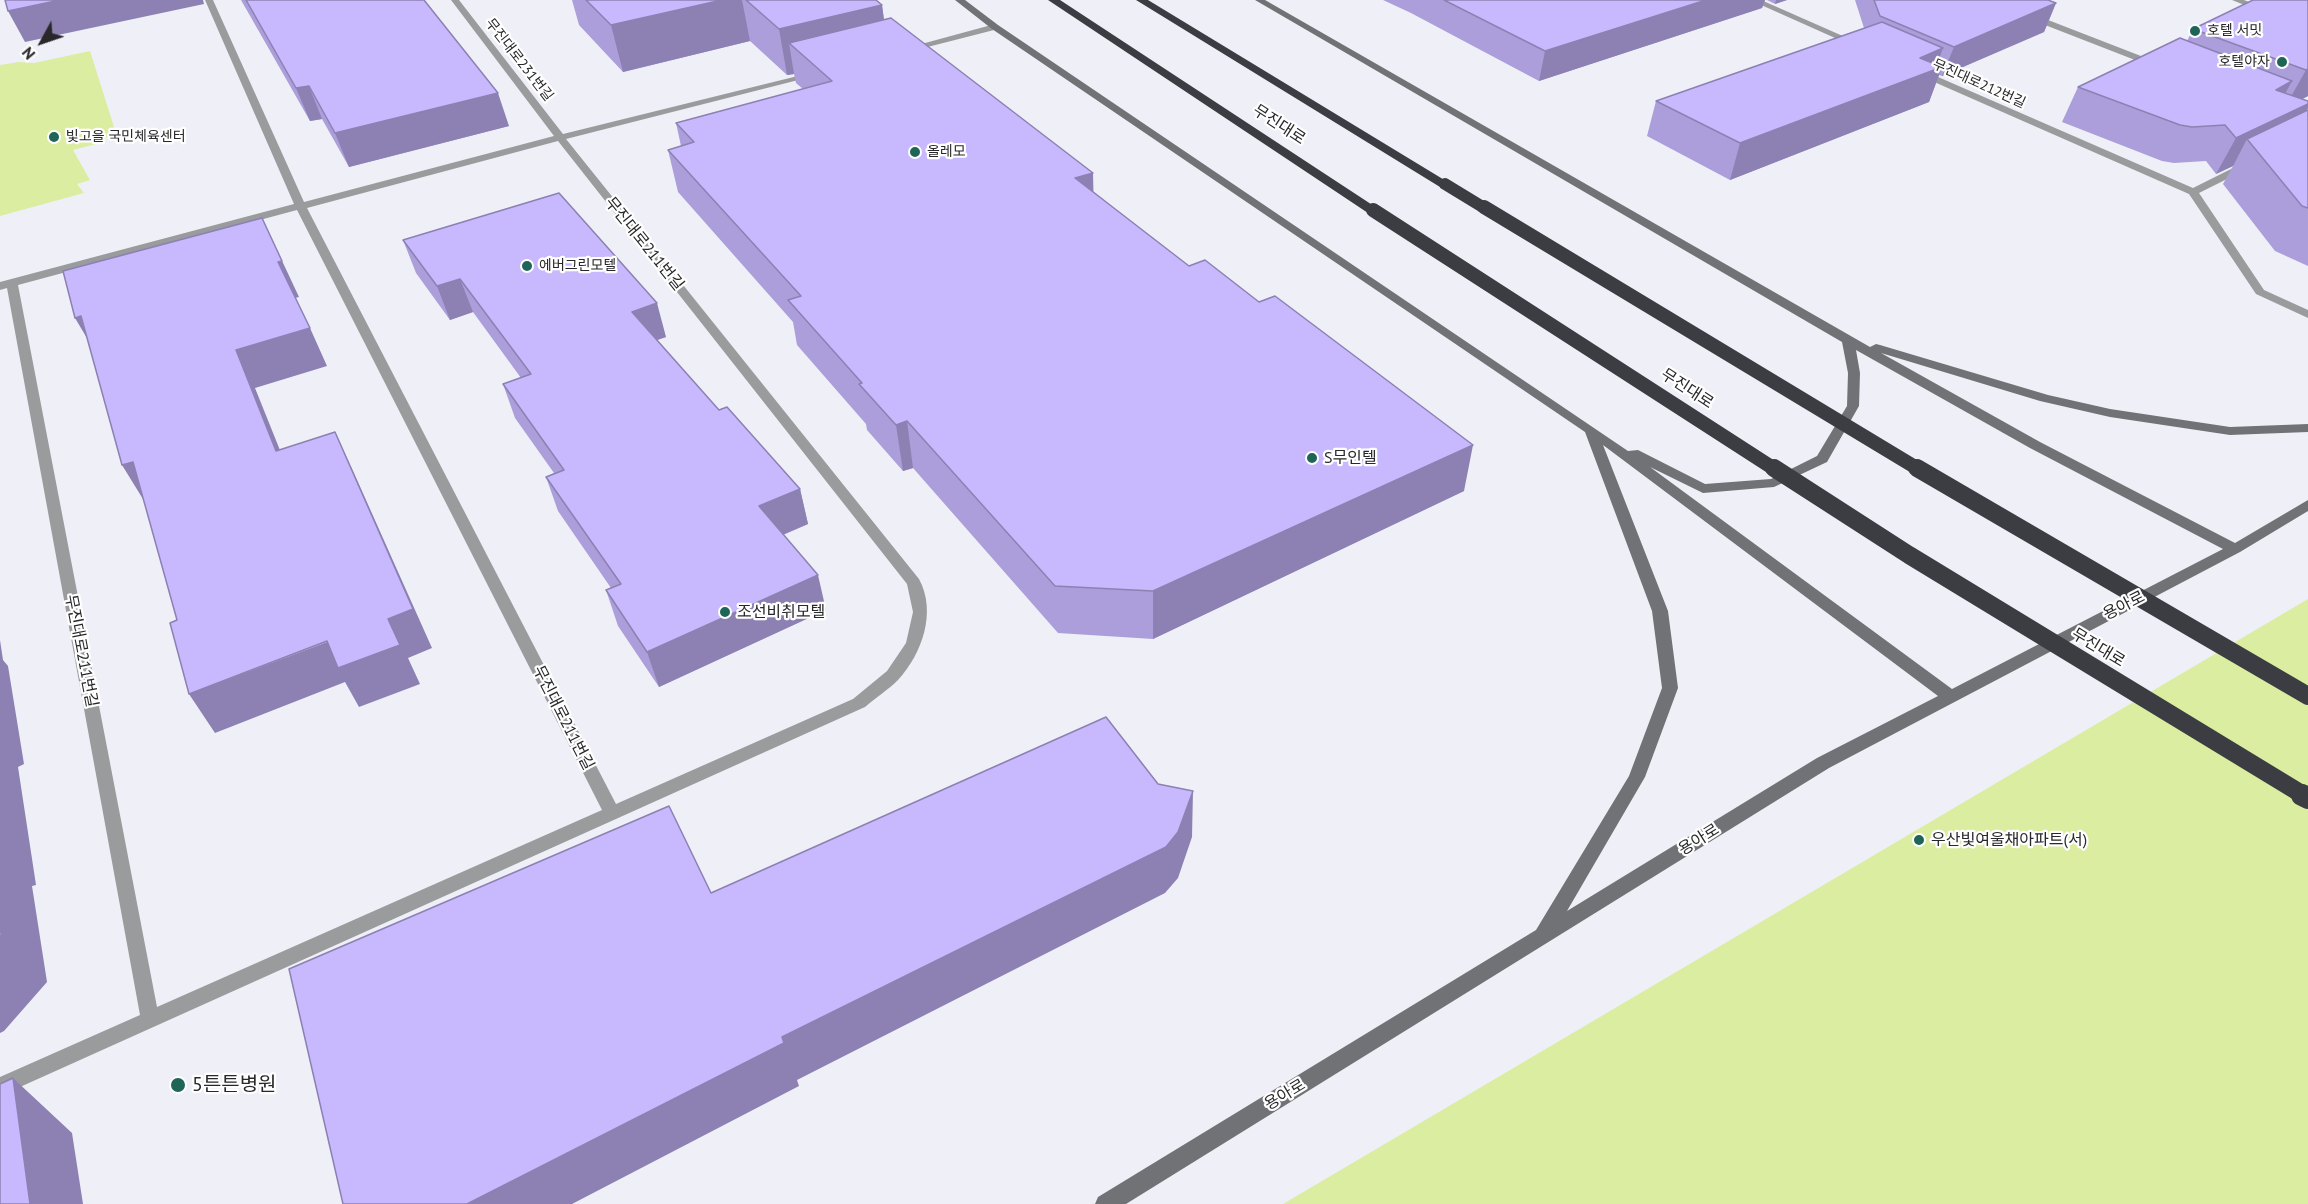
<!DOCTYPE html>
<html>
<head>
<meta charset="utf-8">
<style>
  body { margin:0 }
  #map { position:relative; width:2308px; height:1204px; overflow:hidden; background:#eff0f7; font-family:"PT Sans",sans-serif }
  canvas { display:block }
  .north { position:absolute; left:12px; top:12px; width:60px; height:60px; -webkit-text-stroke:4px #fefefe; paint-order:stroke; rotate:230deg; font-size:16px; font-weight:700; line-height:24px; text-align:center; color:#28282b }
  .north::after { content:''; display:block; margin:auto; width:21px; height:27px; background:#28282b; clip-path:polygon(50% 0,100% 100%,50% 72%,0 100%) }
</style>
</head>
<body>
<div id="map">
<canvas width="2308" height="1204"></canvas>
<div class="north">N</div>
</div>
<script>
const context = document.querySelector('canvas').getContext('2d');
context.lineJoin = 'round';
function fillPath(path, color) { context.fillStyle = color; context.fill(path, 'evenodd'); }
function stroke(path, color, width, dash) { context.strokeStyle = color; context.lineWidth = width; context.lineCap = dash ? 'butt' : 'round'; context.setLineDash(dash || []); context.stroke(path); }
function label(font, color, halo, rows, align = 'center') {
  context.font = font + ' "PT Sans","Noto Sans KR",sans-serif'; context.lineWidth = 4.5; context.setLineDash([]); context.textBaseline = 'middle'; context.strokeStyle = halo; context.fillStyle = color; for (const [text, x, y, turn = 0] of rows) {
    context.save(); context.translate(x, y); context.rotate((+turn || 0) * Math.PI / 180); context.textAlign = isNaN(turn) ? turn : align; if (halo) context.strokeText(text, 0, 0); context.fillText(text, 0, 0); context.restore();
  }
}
fillPath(new Path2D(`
  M90,51L115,130L100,143L73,150L90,180L77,184L84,193L0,216V65L19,62L34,63Z
  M2308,599V1204H1283Z`), '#dbeda1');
fillPath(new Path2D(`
  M205,0H213L304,202L554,136L451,0H459L563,134L818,71V75L566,139L919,579C937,612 922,654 898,680C888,690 875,698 865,707L0,1096V1077L140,1015L7,288L0,290V282L294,204ZM558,141L907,584L913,612L906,643L887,671L853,699L616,804L307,208ZM297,210L602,810L157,1007L18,285Z
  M1750,0H1761L1861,44L1853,46Z
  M2232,0H2244L2269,10L2262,12Z
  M2030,13L2159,63L2161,65L2153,67L2027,18L2026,16Z
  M995,24L999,27L998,29L908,52L903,49Z
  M1916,70H1922L2193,188L2243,163H2251V167L2199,193L2264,290L2308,310V318L2256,294L2189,194L1916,74Z`), '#9a9b9d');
fillPath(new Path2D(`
  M955,0H965L998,25L1628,451L1638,450L1705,484L1771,479L1817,456L1847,406L1848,373L1842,342L1255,0H1265L1870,347L1876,344L1880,345L2048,395L2110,409L2230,427L2308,424V432L2230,435L2110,417L2040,401L1881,353L2040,442L2235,543L2308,500V511L2240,552L1829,768L1126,1204H1095L1098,1197L1536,930L1629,776L1662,688L1652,611L1585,432L992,29ZM1856,350L2030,448L2223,549L1952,689L1650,467L1703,493L1774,487L1827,462L1859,406L1860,373ZM1603,445L1938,696L1817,758L1567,911L1645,777L1678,688L1668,611Z`), '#717276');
fillPath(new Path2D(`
  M1048,0H1060L1380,210L1378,213H1368Z
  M1136,0H1148L1451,184L1450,187H1440Z`), '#3c3d42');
stroke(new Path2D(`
  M1445,184L1486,209`), '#3c3d42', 12);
stroke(new Path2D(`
  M1484,207L1920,470
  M1373,210L1776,470`), '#3c3d42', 14);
stroke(new Path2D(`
  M1774,468L1909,555L2305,796
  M1917,468L2308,696`), '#3c3d42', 18);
stroke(new Path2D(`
  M2302,795L2308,798`), '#3c3d42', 22);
fillPath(new Path2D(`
  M241,0H424L509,126L349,167L322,119L310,121Z
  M572,0H876L882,5L884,20L1094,192L1464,491L1153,639L1058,633L913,468L903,471L867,430L866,424L797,345L793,322L678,192L668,150L681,146L676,123L803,89L796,83L794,74L787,75L750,41L623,72L579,25Z
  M1383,0H1765L1762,8L1539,81L1411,13Z
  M1767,0H1787L1775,4Z
  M1855,0H2048L2056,3L2044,32L1942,76L1939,75L1929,102L1730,180L1647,136L1656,101L1864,28Z
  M2308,0V96L2302,99L2308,101V108L2306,111L2308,110V266L2275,251L2223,184L2233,166L2216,174L2206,161L2174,163L2162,161L2062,122L2078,87L2187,41L2193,29Z
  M403,240L666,337L657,340L719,410L800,489L808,524L783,535L826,610L659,687L618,626L606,590L611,588L558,511L546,477L554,473L515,418L503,384L521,378L473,312L450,320L416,273Z`), '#ac9eda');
fillPath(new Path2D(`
  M60,0H203L204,4L25,42L8,11Z
  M722,0H742L750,41L623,72L611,25Z
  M1706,0H1765L1762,8L1539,81L1545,51Z
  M1776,0H1787L1775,4Z
  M2056,3L2044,32L1942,76L1954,47Z
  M882,5L888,50L789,43L794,74L787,75L779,29Z
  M1943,48L1935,70L1942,67L1929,102L1730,180L1740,143L1920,58Z
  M2308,69V96L2284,109L2306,70Z
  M2292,81L2273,116L2276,90Z
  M309,86L322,119L310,121L296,88Z
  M498,93L509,126L349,167L335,133Z
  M2308,104V108L2291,138L2247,139L2233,166L2216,174L2236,138Z
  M1093,173L1094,216L1075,178Z
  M262,218L299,297L295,298L278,262Z
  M460,279L473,312L450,320L437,286Z
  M657,303L666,337L642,345L632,312Z
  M81,316L97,355L75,318Z
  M310,328L327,366L255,388L296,490L276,451L236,350Z
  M907,421L913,468L903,471L896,425Z
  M335,432L353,471L432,648L408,658L420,684L359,707L345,682L215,733L189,694L388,619Z
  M1473,445L1464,491L1153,639V591Z
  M133,462L146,504L122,465Z
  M800,489L808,524L768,541L759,506Z
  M818,575L826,610L659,687L647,652Z
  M0,640L3,660L8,666L24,764L18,767L36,885L32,886L47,982L4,1031L0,1033Z
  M1193,791L1192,837L1178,878L1165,893L797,1080L799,1086L572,1204H467L782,1037Z
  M13,1078L72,1133L83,1204H30Z`), '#8c81b2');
const building = new Path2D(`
  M5,0H60L8,11Z
  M246,0H424L498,93L335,133L309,86L296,88Z
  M586,0H722L611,25Z
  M746,0H876L882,5L779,29Z
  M1444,0H1706L1545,51Z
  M1874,0H2048L2056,3L1954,47L1880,16Z
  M2253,0H2308V69L2306,70L2193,29Z
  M891,18L1093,173L1075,178L1189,266L1205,260L1259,302L1275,296L1473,445L1153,591L1055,586L907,421L896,425L859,384L862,383L788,300L801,296L668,150L694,142L676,123L832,81L789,43Z
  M1882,22L1943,48L1920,58L1942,67L1740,143L1656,101Z
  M2180,38L2292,81L2276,90L2308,101V104L2236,138L2225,125L2192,127L2180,125L2078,87Z
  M2308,110V208L2302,206L2247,139Z
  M559,193L657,303L632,312L719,410L727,407L800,489L759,506L818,575L647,652L606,590L621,584L546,477L564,470L503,384L531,374L460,279L437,286L403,240Z
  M262,218L282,261L278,262L310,328L236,350L276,451L335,432L413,609L388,619L400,645L338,668L327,641L189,694L170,623L177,620L133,462L122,465L81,316L75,318L63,271Z
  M1106,717L1158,784L1193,791L1178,832L1166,847L782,1037L784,1043L467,1204H343L289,969L669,806L711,893Z
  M0,922L2,935L0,937Z
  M13,1078L30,1204H0V1084Z`);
fillPath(building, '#c8b8fe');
stroke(building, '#8c81b2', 1.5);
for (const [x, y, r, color] of [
  [2195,31,6,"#1e6457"],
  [2282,62,6,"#1e6457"],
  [54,137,6,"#1e6457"],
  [915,152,6,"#1e6457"],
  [527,266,6,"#1e6457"],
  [1312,458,6,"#1e6457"],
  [725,612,6,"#1e6457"],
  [1919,840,6,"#1e6457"],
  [178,1085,8,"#1e6457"]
]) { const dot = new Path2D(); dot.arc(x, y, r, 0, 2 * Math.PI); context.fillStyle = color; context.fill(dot); stroke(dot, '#fefefe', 2); }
label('14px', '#28282b', '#fefefe', [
  ["호텔 서밋",2207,31],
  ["호텔야자",2270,62,"right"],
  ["빛고을 국민체육센터",66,137],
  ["올레모",927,152],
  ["에버그린모텔",539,266]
], 'left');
label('14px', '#28282b', '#fefefe', [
  ["무진대로231번길",519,60,52],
  ["무진대로212번길",1979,84,24]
]);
label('16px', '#28282b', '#fefefe', [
  ["무진대로",1279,125,33],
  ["무진대로211번길",644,244,51],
  ["무진대로",1687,389,33],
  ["용아로",2124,606,-27],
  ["무진대로",2098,648,31],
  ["무진대로211번길",81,651,79],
  ["무진대로211번길",563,718,63],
  ["용아로",1699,840,-32],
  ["용아로",1285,1095,-31]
]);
label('16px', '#28282b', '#fefefe', [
  ["S무인텔",1324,458],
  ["조선비취모텔",737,612],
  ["우산빛여울채아파트(서)",1931,840]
], 'left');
label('20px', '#28282b', '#fefefe', [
  ["5튼튼병원",192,1085]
], 'left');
</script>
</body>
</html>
